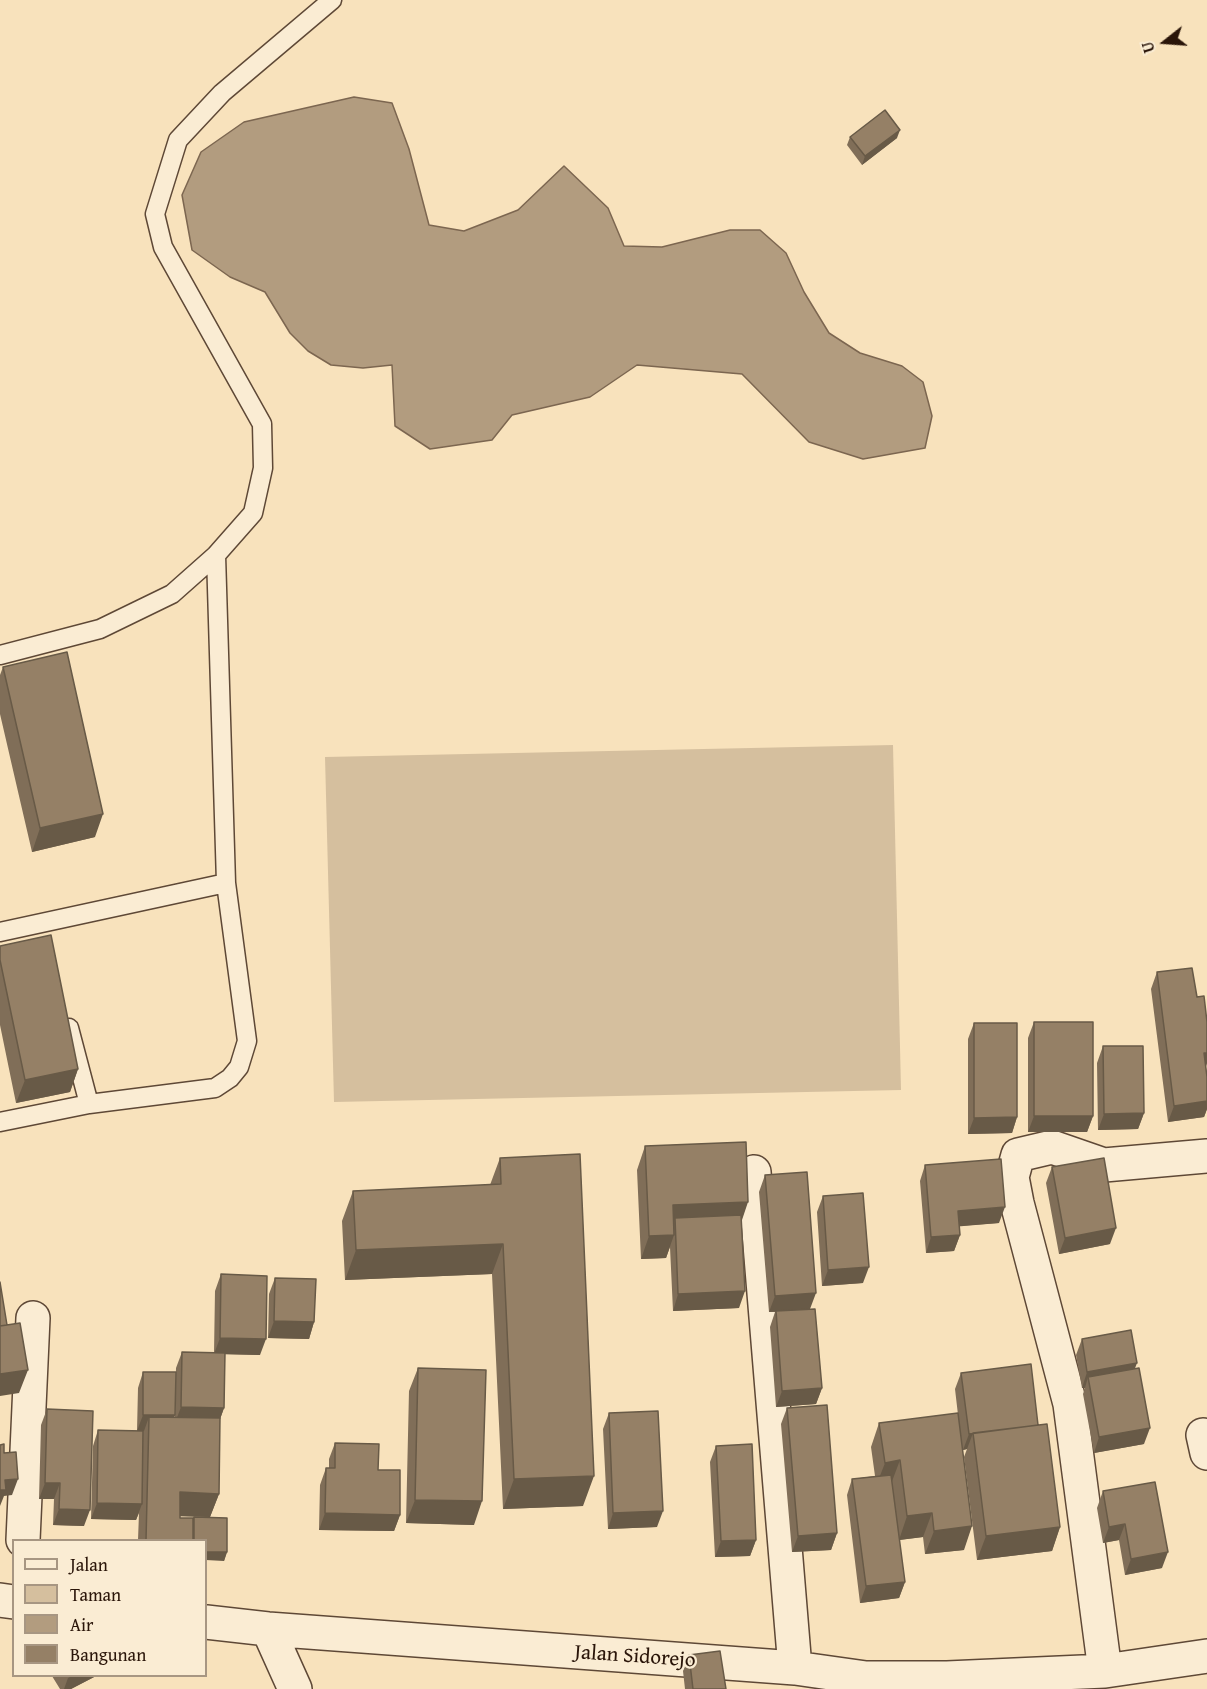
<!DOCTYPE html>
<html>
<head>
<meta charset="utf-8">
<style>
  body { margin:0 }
  #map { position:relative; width:1207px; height:1689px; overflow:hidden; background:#f8e2bc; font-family:"Gentium Book Plus",serif }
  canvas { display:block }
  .legend { position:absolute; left:12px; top:1539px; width:195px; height:138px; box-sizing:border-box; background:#faecd3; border:2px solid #a79682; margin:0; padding:8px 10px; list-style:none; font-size:18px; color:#2a1509 }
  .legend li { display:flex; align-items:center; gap:12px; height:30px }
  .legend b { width:30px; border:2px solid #a79682 }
  .north { position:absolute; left:1135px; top:12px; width:60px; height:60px; -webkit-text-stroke:4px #faecd3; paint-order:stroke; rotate:253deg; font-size:16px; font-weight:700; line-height:24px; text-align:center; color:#2a1509 }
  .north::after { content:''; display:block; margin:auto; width:21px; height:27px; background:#2a1509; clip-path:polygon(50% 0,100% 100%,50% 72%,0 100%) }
</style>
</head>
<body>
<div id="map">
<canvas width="1207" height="1689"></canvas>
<ul class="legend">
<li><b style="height:8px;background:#faecd3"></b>Jalan</li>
<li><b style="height:16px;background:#d5bf9e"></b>Taman</li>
<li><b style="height:16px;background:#b29c7f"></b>Air</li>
<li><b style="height:16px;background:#958066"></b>Bangunan</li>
</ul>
<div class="north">U</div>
</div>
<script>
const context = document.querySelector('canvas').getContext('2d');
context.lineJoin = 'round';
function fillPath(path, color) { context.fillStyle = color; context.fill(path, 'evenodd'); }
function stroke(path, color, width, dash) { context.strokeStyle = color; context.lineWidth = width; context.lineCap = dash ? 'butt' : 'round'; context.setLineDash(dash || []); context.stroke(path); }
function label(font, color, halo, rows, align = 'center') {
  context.font = font + ' "Gentium Book Plus",serif'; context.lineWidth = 4.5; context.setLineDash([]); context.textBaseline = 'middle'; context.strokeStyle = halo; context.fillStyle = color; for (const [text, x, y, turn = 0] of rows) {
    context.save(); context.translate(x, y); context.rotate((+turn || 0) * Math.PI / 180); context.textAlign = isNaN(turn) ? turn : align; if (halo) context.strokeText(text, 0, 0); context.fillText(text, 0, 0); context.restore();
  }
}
fillPath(new Path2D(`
  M893,745L901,1090L334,1102L325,757Z`), '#d5bf9e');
const water = new Path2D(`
  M354,97L392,103L409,149L429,225L464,231L518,210L564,166L608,208L624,246L662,247L730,230H760L786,253L804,292L829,333L860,353L902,366L923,382L932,416L925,448L863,459L809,442L742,374L637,365L590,397L512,415L492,440L430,449L395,426L392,365L363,368L331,365L308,351L290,333L265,292L230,277L192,250L182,195L201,152L244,122Z`);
fillPath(water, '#b29c7f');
stroke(water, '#7c6650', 1.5);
const service = new Path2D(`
  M0,655L100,629L172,594L216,555L253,513L263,468L262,424L163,247L155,214L178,140L222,93L332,0
  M0,932L226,883
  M69,1028L89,1104
  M0,1122L89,1104L215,1088L230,1078L239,1067L247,1041L226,883L216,555`);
const minor = new Path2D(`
  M754,1172L795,1668
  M1203,1435L1207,1453
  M23,1540L33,1318
  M0,1600L14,1602
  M206,1622L268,1629L795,1668L866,1678H947L1105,1671L1207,1656
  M268,1629L295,1689
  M1105,1671L1070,1404L1017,1203L1012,1177L1018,1155L1052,1147L1104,1165L1207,1156`);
stroke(service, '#5e4836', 21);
stroke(minor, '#5e4836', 36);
stroke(service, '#faecd3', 18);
stroke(minor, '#faecd3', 33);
fillPath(new Path2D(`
  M850,137L897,138L862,165L847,145Z
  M3,667L95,837L32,852L0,714V675Z
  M0,946L78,1069L70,1092L16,1103L0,1025Z
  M1157,972L1197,997L1207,1022V1063L1206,1067L1207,1077V1109L1204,1117L1168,1122L1151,989Z
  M1034,1022L1093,1116L1087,1132H1028V1038Z
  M974,1023L1017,1117L1012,1133L968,1134V1039Z
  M1103,1046L1144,1113L1138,1129L1098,1130L1097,1063Z
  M645,1146L742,1221L739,1308L673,1311L670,1247L666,1258L641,1259L637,1170Z
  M500,1158L583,1506L503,1509L492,1274L345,1280L342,1221L353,1191L490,1185Z
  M925,1165L999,1223L959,1226L960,1235L954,1251L926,1253L920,1181Z
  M1052,1167L1110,1244L1059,1254L1046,1183Z
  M765,1175L810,1309L822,1388L816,1404L776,1407L770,1327L775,1312H769L759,1192Z
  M823,1196L863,1283L822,1286L817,1212Z
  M221,1274L260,1355L225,1354L224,1408L220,1419L219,1494L210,1517L180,1516V1518L193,1520L194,1517L227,1552L224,1561L206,1540H138L139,1513L136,1520L91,1519L93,1446L98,1430L137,1431L138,1388L143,1372L175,1415L174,1417H175L176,1368L182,1352L214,1353L215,1291Z
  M275,1278L314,1322L309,1339L268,1338L269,1294Z
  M1082,1339L1135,1369L1144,1444L1094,1453L1083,1394L1085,1388H1082L1076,1355Z
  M418,1368L474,1525L406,1523L409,1391Z
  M961,1373L1038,1425L1060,1527L1052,1551L977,1560L964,1457L967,1449L963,1450L964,1550L925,1554L923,1537L899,1540L905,1582L899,1598L860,1603L847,1495L852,1479L875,1476L871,1447L879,1423L960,1432L955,1389Z
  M787,1408L837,1533L831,1550L792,1552L781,1424Z
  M47,1409L84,1526L53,1525L54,1499H39L41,1425Z
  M609,1413L657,1527L608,1529L603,1429Z
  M335,1443L378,1470L400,1515L394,1531L319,1530L320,1485L326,1468H329V1459Z
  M716,1446L756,1540L750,1556L715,1557L710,1462Z
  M1103,1491L1162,1568L1125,1575L1119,1540L1103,1543L1097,1508Z
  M689,1655L726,1689H685L683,1671Z
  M52,1676H96L71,1689H60Z`), '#806e58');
fillPath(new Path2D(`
  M900,130L897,138L862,165L865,156Z
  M103,814L95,837L32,852L40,828Z
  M1204,1053H1207V1063L1205,1068Z
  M78,1069L70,1092L16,1103L25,1080Z
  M1207,1101V1109L1204,1117L1168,1122L1174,1106Z
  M1144,1113L1138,1129L1098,1130L1104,1114Z
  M1034,1116H1093L1087,1132H1028Z
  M1017,1117L1012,1133L968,1134L974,1118Z
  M748,1202L740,1226L675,1218L672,1228L673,1205Z
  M1005,1207L999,1223L952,1227L958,1211Z
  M1116,1228L1110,1244L1059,1254L1065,1238Z
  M674,1235L666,1258L641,1259L649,1236Z
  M960,1235L954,1251L926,1253L931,1237Z
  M503,1244L492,1274L345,1280L356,1250Z
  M869,1267L863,1283L822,1286L828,1270Z
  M745,1291L739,1308L673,1311L678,1294Z
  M816,1293L810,1309L769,1312L775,1296Z
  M274,1321L314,1322L309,1339L268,1338Z
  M220,1338L266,1339L260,1355L214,1354Z
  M1137,1363L1131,1379L1088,1377L1085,1388H1082L1087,1372Z
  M28,1370L19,1393L0,1396V1374Z
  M822,1388L816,1404L776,1407L782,1391Z
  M181,1407L224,1408L218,1425L175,1423Z
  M143,1415H175L169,1432L149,1417L144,1431H137Z
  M1038,1425L973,1433L967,1449L963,1450L969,1434Z
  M1150,1428L1144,1444L1094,1453L1099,1437Z
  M900,1460L891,1484L876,1486L885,1463Z
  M594,1476L583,1506L503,1509L514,1479Z
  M18,1479L12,1495L4,1496L0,1506V1490L5,1480Z
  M45,1483H60L54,1499H39Z
  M180,1492L219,1494L210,1517L171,1516Z
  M415,1500L482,1501L474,1525L406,1523Z
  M97,1503L142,1504L136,1520L91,1519Z
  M59,1509L90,1510L84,1526L53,1525Z
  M663,1511L657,1527L608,1529L613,1513Z
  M325,1513L400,1515L394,1531L319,1530Z
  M932,1513L923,1537L899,1540L907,1516Z
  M1125,1524L1119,1540L1103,1543L1109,1527Z
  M972,1526L964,1550L925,1554L934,1531Z
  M1060,1527L1052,1551L977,1560L986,1536Z
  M837,1533L831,1550L792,1552L798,1536Z
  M756,1540L750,1556L715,1557L721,1541Z
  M206,1552H227L224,1561L206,1560Z
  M1168,1552L1162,1568L1125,1575L1131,1559Z
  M905,1582L899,1598L860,1603L866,1586Z
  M72,1676H96L71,1689H64L68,1678Z`), '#685a47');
const building = new Path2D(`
  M885,110L900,130L865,156L850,137Z
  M67,652L103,814L40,828L3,667Z
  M51,935L78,1069L25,1080L0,960V946Z
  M1192,968L1197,997L1204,996L1207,1022V1053H1204L1207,1077V1101L1174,1106L1157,972Z
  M1034,1022H1093V1116H1034Z
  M974,1023H1017V1117L974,1118Z
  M1103,1046H1143L1144,1113L1104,1114Z
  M746,1142L748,1202L673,1205L674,1235L649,1236L645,1146Z
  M580,1154L594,1476L514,1479L503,1244L356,1250L353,1191L501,1184L500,1158Z
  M1104,1158L1116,1228L1065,1238L1052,1167Z
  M1001,1159L1005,1207L958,1211L960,1235L931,1237L925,1165Z
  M807,1172L816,1293L775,1296L765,1175Z
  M863,1193L869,1267L828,1270L823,1196Z
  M741,1215L745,1291L678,1294L675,1218Z
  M221,1274L267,1276L266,1339L220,1338Z
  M275,1278L316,1279L314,1322L274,1321Z
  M0,1282L7,1325L0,1326Z
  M815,1309L822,1388L782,1391L776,1311Z
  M20,1323L28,1370L0,1374V1326Z
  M1131,1330L1137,1363L1087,1372L1082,1339Z
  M182,1352L225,1353L224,1408L181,1407Z
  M1031,1364L1038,1425L969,1434L961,1373Z
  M418,1368L486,1370L482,1501L415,1500Z
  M1139,1368L1150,1428L1099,1437L1088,1377Z
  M143,1372H176L175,1415H143Z
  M827,1405L837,1533L798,1536L787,1408Z
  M47,1409L93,1411L90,1510L59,1509L60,1483H45Z
  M658,1411L663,1511L613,1513L609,1413Z
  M958,1413L972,1526L934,1531L932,1513L907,1516L900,1460L885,1463L879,1423Z
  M149,1417L220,1418L219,1494L180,1492V1518H193V1540H146Z
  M1047,1424L1060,1527L986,1536L973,1433Z
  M98,1430L143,1431L142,1504L97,1503Z
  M335,1443L379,1444L378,1470H400V1515L325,1513L326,1468H335Z
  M4,1444V1453L16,1452L18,1479L5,1480L6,1490H0V1445Z
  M752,1444L756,1540L721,1541L716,1446Z
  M891,1475L905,1582L866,1586L852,1479Z
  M1155,1482L1168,1552L1131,1559L1125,1524L1109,1527L1103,1491Z
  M194,1517L227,1518V1552H206V1540H194Z
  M720,1651L726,1689H693L689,1655Z`);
fillPath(building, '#958066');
stroke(building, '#685a47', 1.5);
label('21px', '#2a1509', '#faecd3', [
  ["Jalan Sidorejo",635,1657,4]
]);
</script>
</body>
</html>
